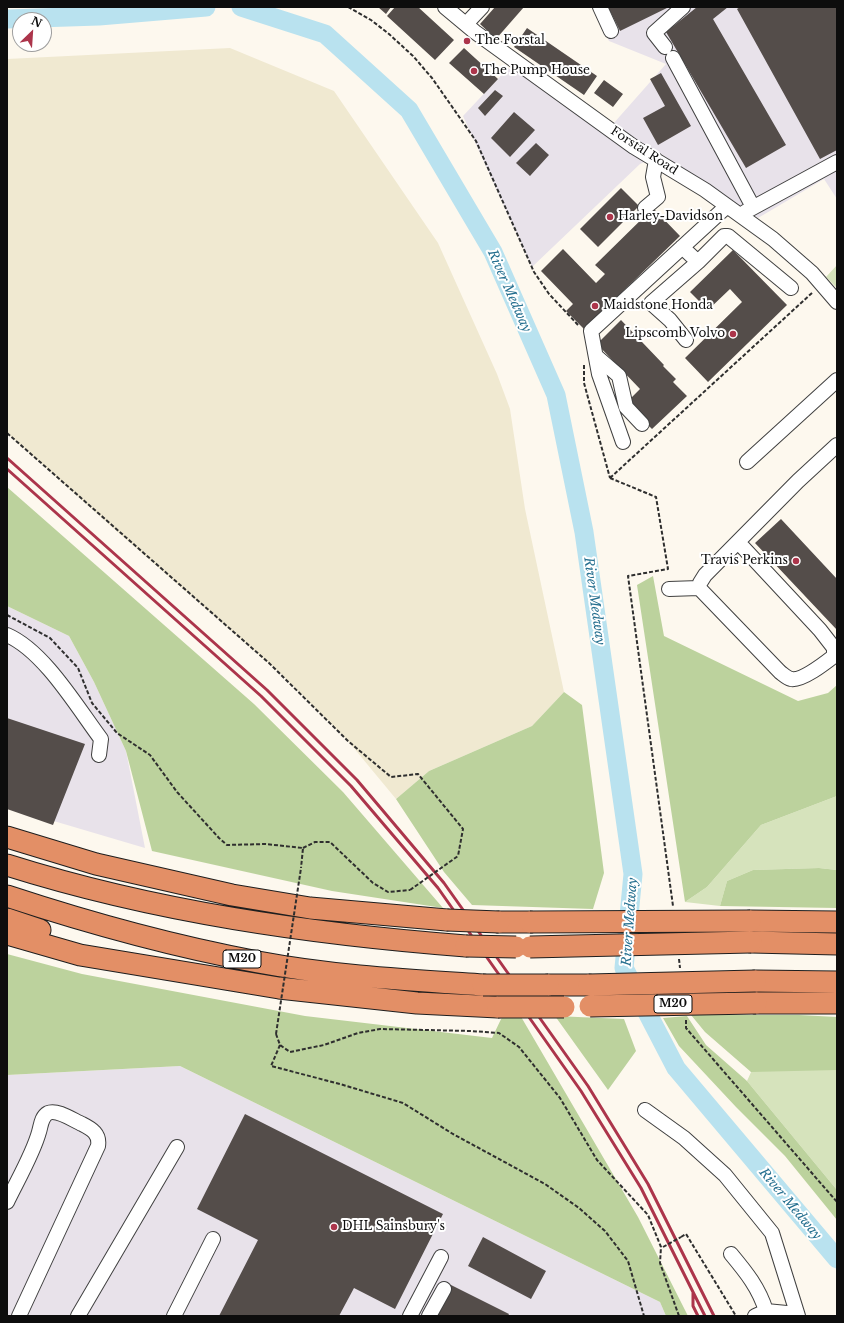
<!DOCTYPE html>
<html>
<head>
<meta charset="utf-8">
<style>
  body { margin:0 }
  #map { position:relative; width:844px; height:1323px; overflow:hidden; background:#fdf8ee; font-family:"Libre Baskerville",serif }
  canvas { display:block }
  .frame { position:absolute; inset:0; border:8px solid #0d0d0d; pointer-events:none }
  .north { position:absolute; left:12px; top:12px; width:40px; height:40px; box-sizing:border-box; background:#fff; border:1px solid #9e9e9e; border-radius:50%; rotate:25deg; font-size:11px; font-weight:700; line-height:16px; text-align:center; color:#0d0d0d }
  .north::after { content:''; display:block; margin:auto; width:14px; height:18px; background:#ac354b; clip-path:polygon(50% 0,100% 100%,50% 72%,0 100%) }
</style>
</head>
<body>
<div id="map">
<canvas width="844" height="1323"></canvas>
<div class="frame"></div>
<div class="north">N</div>
</div>
<script>
const context = document.querySelector('canvas').getContext('2d');
context.lineJoin = 'round';
function fillPath(path, color) { context.fillStyle = color; context.fill(path, 'evenodd'); }
function stroke(path, color, width, dash) { context.strokeStyle = color; context.lineWidth = width; context.lineCap = dash ? 'butt' : 'round'; context.setLineDash(dash || []); context.stroke(path); }
function label(font, color, halo, rows, align = 'center') {
  context.font = font + ' "Libre Baskerville",serif'; context.lineWidth = 4; context.setLineDash([]); context.textBaseline = 'middle'; context.strokeStyle = halo; context.fillStyle = color; for (const [text, x, y, turn = 0] of rows) {
    context.save(); context.translate(x, y); context.rotate((+turn || 0) * Math.PI / 180); context.textAlign = isNaN(turn) ? turn : align; if (halo) context.strokeText(text, 0, 0); context.fillText(text, 0, 0); context.restore();
  }
}
fillPath(new Path2D(`
  M593,7H837V199L824,179L758,218L661,154L640,164L532,267L463,116L508,68L613,124L666,64L609,41Z
  M7,606L69,636L94,682L126,751L145,848L30,814L7,805Z
  M180,1066L660,1302L666,1316H7V1075Z`), '#e8e2ea');
fillPath(new Path2D(`
  M230,48L334,91L438,243L497,374L510,409L525,509L564,692L532,726L429,771L396,799L348,741L280,673L121,535L7,433V59Z`), '#f0e9d1');
fillPath(new Path2D(`
  M837,265V288L826,277Z
  M837,796V870L819,868L753,870L727,881L720,906L685,902L707,887L761,825Z
  M837,1069V1190L747,1081L752,1070Z`), '#d6e3bc');
fillPath(new Path2D(`
  M7,487L254,704L343,792L443,908L332,891L152,851L126,751L94,682L69,636L7,606Z
  M653,576L664,636L798,701L828,693L837,685V796L761,825L707,887L685,902L637,585Z
  M564,692L582,705L604,873L593,909L472,905L444,872L396,799L429,771L532,726Z
  M819,868L837,870V908L720,906L727,881L753,870Z
  M7,954L82,974L305,1016L492,1038L503,1015H520L638,1217L688,1316H666L660,1302L180,1066L7,1075Z
  M691,1015H799L837,1017V1070L751,1072L705,1032Z
  M555,1016L624,1019L636,1051L608,1090Z
  M687,1016L706,1045L747,1081L837,1190V1220L785,1156L736,1107L679,1046L663,1018Z`), '#bcd29d');
stroke(new Path2D(`
  M241,7L325,34L409,110L493,252L556,395L584,532L633,874L624,968L676,1068L837,1259
  M7,19L99,16L206,7`), '#b9e2ef', 19);
fillPath(new Path2D(`
  M378,7H391L386,14Z
  M395,7H418L454,40L435,60L387,16Z
  M495,7H524L496,39L480,24Z
  M608,7H669L620,31Z
  M697,7H728L713,19L786,145L746,168L666,32Z
  M740,7H837V150L820,159L737,9Z
  M527,28L597,76L584,95L514,47Z
  M464,48L498,79L484,94L449,63Z
  M661,73L691,126L658,145L643,118L665,106L650,79Z
  M604,80L623,94L613,107L594,93Z
  M495,90L503,96L485,116L478,108Z
  M514,112L535,130L510,157L491,138Z
  M536,143L549,155L530,176L516,163Z
  M621,188L639,206L598,247L580,229Z
  M653,208L680,236L584,329L566,311L573,304L541,271L563,249L596,283L605,274L595,265Z
  M733,250L787,305L708,382L685,358L742,302L730,289L708,310L690,292Z
  M621,320L664,365L663,366L676,379L673,382L687,396L652,429L626,403L640,389L597,344Z
  M781,519L837,579V630L755,543Z
  M7,718L85,744L53,825L7,809Z
  M245,1114L443,1214L395,1309L354,1288L339,1316H219L258,1240L197,1209Z
  M483,1237L546,1271L531,1299L468,1266Z
  M451,1285L509,1314L508,1316H436Z`), '#544d4a');
const minor = new Path2D(`
  M445,7L475,32L634,147L705,190L773,239L812,273L837,302
  M600,7L611,31
  M466,24L482,7
  M665,47L654,33L683,7
  M673,58L753,207
  M645,208L658,197L653,177L656,160
  M745,212L837,162
  M682,247L698,262L651,303L670,320L686,340
  M698,262L724,236H728L791,288
  M596,356L619,376L626,407L642,424
  M623,442L599,374L591,331L727,206
  M747,462L837,380
  M699,588L780,672C784,675 787,678 791,679C802,681 825,663 834,656V648L820,630L738,542
  M699,588L700,583L705,575L798,481L837,445
  M669,589L699,588
  M7,635C44,651 77,707 101,739L99,755
  M645,1110L684,1138L725,1175L772,1233L798,1316
  M7,1202C17,1181 33,1154 39,1132C41,1126 41,1117 48,1113C57,1109 73,1120 82,1124C92,1129 100,1134 98,1146L19,1316
  M731,1254C746,1272 759,1288 766,1311
  M78,1316L177,1147
  M174,1316L213,1239
  M410,1316L441,1257
  M429,1316L444,1289
  M755,1316L766,1311L797,1314`);
const highway = new Path2D(`
  M7,837L96,864L232,895L310,908L447,920
  M7,865C156,912 311,934 466,946
  M7,896C89,923 172,946 258,962C332,976 408,980 483,985
  M7,919L40,930
  M750,921L837,922
  M499,922H530
  M7,934L80,955L279,988L417,1003L498,1007
  M751,942L837,944
  M755,981L837,982
  M548,985H589
  M756,1003H837`);
stroke(minor, '#404040', 16);
stroke(highway, '#1e1e1e', 23);
stroke(new Path2D(`
  M348,7L371,20L389,34L413,56L432,78L476,141L534,272L549,294L579,326
  M584,365V383L610,478
  M7,433L269,663L348,741L391,777L418,774L463,829L458,856
  M610,478L656,497L668,569L628,576L673,906
  M610,478L813,292
  M7,615L50,638L78,668L92,703L117,733L150,755L177,792L219,838L227,845L265,844L303,848L301,868
  M303,848L315,842H330L373,883L388,892L410,890
  M679,959L680,968
  M686,1020V1028L837,1202
  M276,1034L280,1045L290,1052L324,1045L358,1033L380,1029L471,1031L499,1033L519,1047L560,1098L597,1160L648,1215L661,1247L660,1263L679,1316
  M280,1045L271,1066L340,1084L403,1103L453,1134L545,1184L579,1208L605,1231L628,1261L644,1316
  M681,1237L686,1234L736,1316`), '#2f2f2f', 2, [4, 2]);
stroke(minor, '#fff', 14);
stroke(highway, '#e38f66', 21);
stroke(new Path2D(`
  M7,458L267,690L357,780L444,883L588,1086L648,1184L714,1316
  M7,469L261,696L351,786L438,888L581,1091L641,1188L705,1316
  M693,1293V1306L698,1316`), '#ac354b', 3);
const highwayBridge = new Path2D(`
  M447,920L499,922
  M530,922L750,921
  M466,946L516,947
  M530,947L751,942
  M483,985H548
  M589,985L755,981
  M590,1006L756,1003
  M498,1007H564`);
stroke(highwayBridge, '#1e1e1e', 23, []);
stroke(new Path2D(`
  M410,890L458,856
  M276,1034L301,868
  M663,1247L681,1237`), '#2f2f2f', 2, [4, 2]);
stroke(highwayBridge, '#e38f66', 21);
for (const [x, y, r, color] of [
  [467,41,4,"#ac354b"],
  [474,71,4,"#ac354b"],
  [610,217,4,"#ac354b"],
  [595,306,4,"#ac354b"],
  [733,334,4,"#ac354b"],
  [796,561,4,"#ac354b"],
  [334,1227,4,"#ac354b"]
]) { const dot = new Path2D(); dot.arc(x, y, r, 0, 2 * Math.PI); context.fillStyle = color; context.fill(dot); stroke(dot, '#fff', 1.5); }
for (const [x, y, w] of [
  [242,959,38],
  [673,1004,38]
]) { const box = new Path2D(); box.roundRect(x - w / 2, y - 9, w, 18, 3); context.fillStyle = '#fff'; context.fill(box); stroke(box, '#0d0d0d', 1); }
label('bold 11px', '#0d0d0d', null, [
  ["M20",242,959],
  ["M20",673,1004]
]);
label('12px', '#0d0d0d', '#fff', [
  ["The Forstal",475,41],
  ["The Pump House",482,71],
  ["Harley-Davidson",618,217],
  ["Maidstone Honda",603,306],
  ["Lipscomb Volvo",725,334,"right"],
  ["Travis Perkins",788,561,"right"],
  ["DHL Sainsbury's",342,1227]
], 'left');
label('12px', '#0d0d0d', '#fff', [
  ["Forstal Road",644,151,33]
]);
label('italic 13px', '#256f8f', '#fff', [
  ["River Medway",509,291,66],
  ["River Medway",594,601,82],
  ["River Medway",630,922,-86],
  ["River Medway",790,1204,50]
]);
</script>
</body>
</html>
